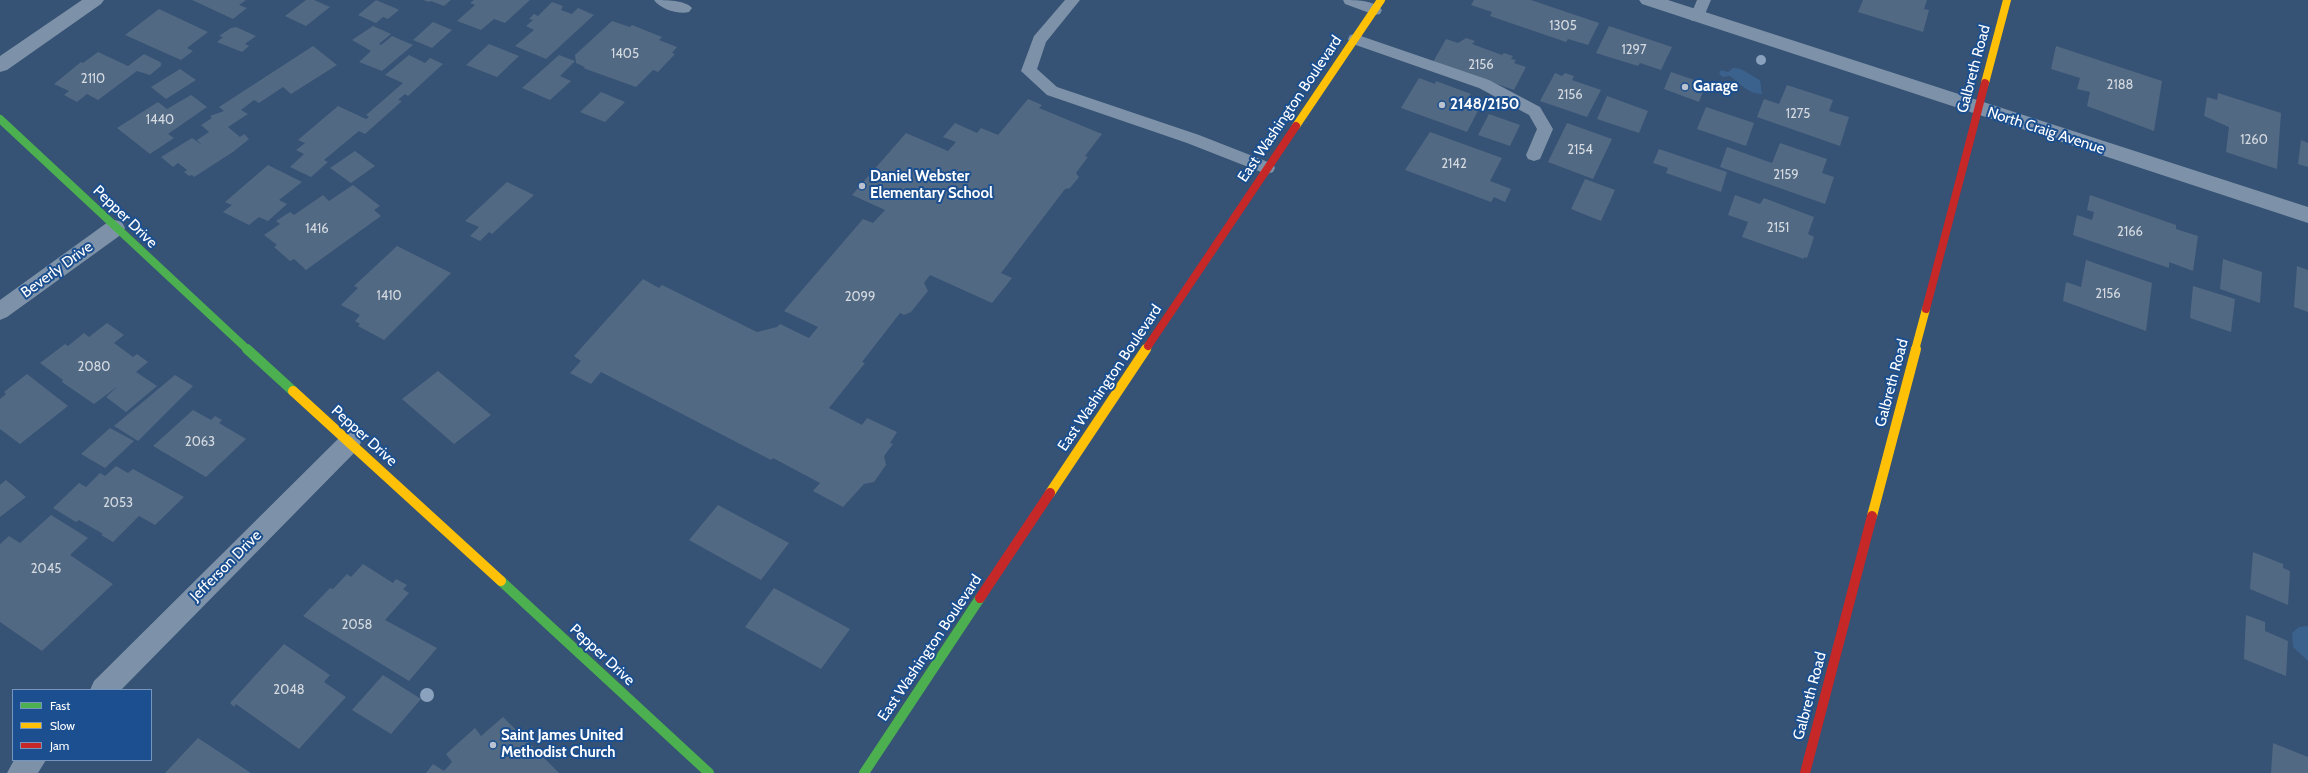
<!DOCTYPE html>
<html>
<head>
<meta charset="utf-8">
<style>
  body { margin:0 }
  #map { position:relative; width:2308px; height:773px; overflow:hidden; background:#365274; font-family:Cabin,sans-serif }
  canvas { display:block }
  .legend { position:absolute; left:12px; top:689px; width:140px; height:72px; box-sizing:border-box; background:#1b4f8f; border:1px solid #7695bc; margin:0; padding:5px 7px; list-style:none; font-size:12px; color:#fff }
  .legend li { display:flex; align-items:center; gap:8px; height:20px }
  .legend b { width:20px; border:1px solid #7695bc }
</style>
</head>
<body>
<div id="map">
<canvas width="2308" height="773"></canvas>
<ul class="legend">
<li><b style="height:5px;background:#4caf50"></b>Fast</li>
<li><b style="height:5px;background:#ffc107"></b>Slow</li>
<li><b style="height:5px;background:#c62828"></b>Jam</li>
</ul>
</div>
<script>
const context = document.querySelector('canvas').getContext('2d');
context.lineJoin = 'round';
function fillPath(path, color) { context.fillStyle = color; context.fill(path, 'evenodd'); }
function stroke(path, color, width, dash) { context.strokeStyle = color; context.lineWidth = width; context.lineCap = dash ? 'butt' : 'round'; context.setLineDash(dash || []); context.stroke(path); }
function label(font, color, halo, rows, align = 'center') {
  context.font = font + ' Cabin,sans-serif'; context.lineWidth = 4; context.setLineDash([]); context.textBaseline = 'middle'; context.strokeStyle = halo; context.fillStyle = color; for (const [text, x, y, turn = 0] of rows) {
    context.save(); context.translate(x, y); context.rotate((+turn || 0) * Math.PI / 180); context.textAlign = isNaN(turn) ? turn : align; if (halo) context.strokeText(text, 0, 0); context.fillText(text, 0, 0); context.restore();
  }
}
fillPath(new Path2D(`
  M1733,68C1742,67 1751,76 1760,80L1762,94C1750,95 1739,83 1730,76L1723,77L1719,74L1721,70L1728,72Z
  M2308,626V661L2293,647L2292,633L2299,627Z`), '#3b618d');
fillPath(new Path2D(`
  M192,0H246L239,5L247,8L233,19Z
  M306,0H314L330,7L306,26L285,16Z
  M376,0L395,8L399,10L388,19L383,17L376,23L358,15Z
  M423,0H451L444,6L431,1L429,2Z
  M474,0H530L505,23L494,19L481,30L457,21L475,5L470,3Z
  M1474,0H1531L1599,23L1588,45L1568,39L1566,42L1490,16L1492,12L1471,5Z
  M1863,0H1927L1924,9L1929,10L1923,32L1858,12Z
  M552,2L563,6L561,10L572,14L578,8L594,15L546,59L515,46L534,30L526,26L533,20L529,19L534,14L538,16Z
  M159,9L208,32L187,48L193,51L181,60L125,35Z
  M612,21L630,27L632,25L662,37L659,40L677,47L672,53L675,54L658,72L653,70L636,87L583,68L585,67L576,63L575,55Z
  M433,22L452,30L432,48L413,40Z
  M373,26L391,34L379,44L381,45L392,36L413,45L382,71L359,62L371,51L352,40Z
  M1609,26L1672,47L1661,70L1640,63L1638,66L1596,53Z
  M236,27L256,36L245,44L249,46L242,52L217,42L223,37L219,36L231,28Z
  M1466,38L1475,41L1472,44L1502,55L1504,53L1513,56L1511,59L1516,60L1514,63L1526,67L1514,90L1433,62L1446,39L1458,43Z
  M489,44L519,56L497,77L466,65Z
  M313,46L337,65L291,94L283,87L259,103L254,100L241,110L248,114L228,127L240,137L244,134L249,139L233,152L194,177L192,175L189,176L184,172L187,170L178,163L173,167L161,157L192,138L202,145L197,140L209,132L201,125L212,118L210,116L224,111L219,107Z
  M2056,46L2162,81L2154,131L2087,106L2090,92L2077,89L2080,78L2051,69Z
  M98,52L128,66L144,54L162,63L160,64L162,65L150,75L137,71L98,100L87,94L77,102L64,95L69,91L54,84L81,62L83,63Z
  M409,55L425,63L430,58L443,64L408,96L405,94L398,100L402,101L365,134L359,131L324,160L328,162L311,177L290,167L304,154L296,150L305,143L298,140L338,106L366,119L369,117L366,115L403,83L385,75Z
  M559,55L575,61L560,76L571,81L550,100L522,88Z
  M180,69L196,80L166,99L151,87Z
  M1671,72L1706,84L1699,102L1664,89Z
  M1555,73L1562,76L1565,73L1574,76L1572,80L1601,90L1587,117L1540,101Z
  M1419,78L1435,84L1436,81L1471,94L1469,96L1483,101L1467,132L1401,108Z
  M1787,85L1833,100L1829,111L1849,117L1840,146L1757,117L1764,99L1779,104Z
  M601,92L625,102L605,122L580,112Z
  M2218,93L2281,113L2277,169L2226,152L2229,127L2204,116L2207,97L2217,100Z
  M191,95L207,107L168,134L174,138L150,154L117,128L158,102L167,109Z
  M1607,96L1648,111L1639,133L1597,119Z
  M1028,99L1042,105L1039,108L1102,134L1085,156L1088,157L1076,173L1079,177L1070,188L1065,189L1001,273L1012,278L992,303L930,275L924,283L928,291L911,312L904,315L900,313L862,362L865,363L829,408L862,425L867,418L897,432L890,443L893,444L884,456L886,465L874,482L864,484L843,507L813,491L820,483L773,458L771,460L601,372L591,384L570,373L581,361L574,356L643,279L659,288L662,285L757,332L777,327L780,324L809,338L818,327L784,311L863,219L873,223L885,210L852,195L906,133L948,151L956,142L943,137L955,123L977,133L981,128L998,135Z
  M1706,107L1754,123L1746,146L1697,129Z
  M1489,114L1520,125L1510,146L1478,135Z
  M1567,123L1612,139L1593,179L1548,162Z
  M1430,132L1502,158L1490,181L1511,189L1505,202L1494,197L1491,202L1405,170Z
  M2301,140L2308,143V167L2298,164Z
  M1780,143L1827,159L1822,173L1834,177L1825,204L1720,167L1727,147L1772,163Z
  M1659,149L1727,172L1721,192L1666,173L1668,168L1653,163Z
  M355,151L375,166L351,183L330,168Z
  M268,165L302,182L279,200L287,204L268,221L259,217L249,225L223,212L232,205L225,202Z
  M1585,179L1615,190L1601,221L1571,209Z
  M507,182L534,195L492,234L489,232L480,241L470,236L479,227L465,221Z
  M353,185L380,206L374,210L381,216L306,270L294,259L290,261L274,247L277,245L264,235L280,224L276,221L290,212L294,215L323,195L329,201Z
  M1735,195L1760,204L1764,198L1814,217L1808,234L1814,237L1807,258L1804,257V259L1742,237L1748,222L1728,215Z
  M2090,195L2176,225V229L2198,236L2193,271L2169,262V268L2073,235L2077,215L2092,220L2094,212L2087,210Z
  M397,246L451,273L384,340L358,326L360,324L355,321L360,315L341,305L358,288L354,286Z
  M2223,259L2262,272L2260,303L2220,289Z
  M2086,260L2152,283L2146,331L2063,301L2066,282L2081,287Z
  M2297,266L2308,270V312L2294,307Z
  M2193,286L2235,299L2231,332L2190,318Z
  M107,323L124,335L114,343L133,357L137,354L148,362L136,372L157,386L126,412L106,397L118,386L94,404L62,382L63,380L40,363L65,344L68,346L84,333L89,337Z
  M438,371L491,415L454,444L402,399Z
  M27,374L68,406L20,444L0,429V399L6,394L4,392Z
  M175,375L193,386L138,441L114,426Z
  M193,410L211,420L215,416L222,420L219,423L246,439L206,477L153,446Z
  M110,428L134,441L105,468L81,454Z
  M116,466L128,473L133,469L184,497L155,525L139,516L113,542L101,535L103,534L79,520L76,522L53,508L79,483L86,487L100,473L105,476Z
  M6,480L26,497L0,517V485Z
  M718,505L789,543L761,580L689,540Z
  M51,515L88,538L70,555L113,584L42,651L0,622V544L9,536L20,543Z
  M2253,552L2283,564V568L2290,571L2288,605L2250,589Z
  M363,564L393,583L396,579L407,585L403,589L409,593L385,620L437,648L409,681L303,616L330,588L333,589L347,574L351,577Z
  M774,588L850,629L821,669L745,627Z
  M2246,615L2265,622V631L2288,641L2286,676L2244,659Z
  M284,644L330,675L324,682L346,697L299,749L236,704L234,707L230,703Z
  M383,675L421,699L391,734L352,710Z
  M503,717L559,773H426L433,764L444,771L452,762L446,754L475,728L481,736Z
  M198,738L251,773H165Z
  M2273,743L2308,757V773H2271Z`), '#526984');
fillPath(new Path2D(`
  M1065,0H1080L1046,42L1037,69L1057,87L1199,135L1273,164L1275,168L1273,172L1267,174L1261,172L1187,143L1047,95L1021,71L1034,36Z
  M1343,0C1355,0 1375,0 1382,10L1380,14L1375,15L1345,4Z
  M1697,0H1711L1702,21H1692L1690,17Z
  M1355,34L1489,80L1540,107L1553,129L1540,159L1534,161L1528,159L1526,155L1537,129L1529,115L1479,88L1350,43L1348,39L1350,35Z`), '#7d92a8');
fillPath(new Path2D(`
  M82,0H104L101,4L7,70L0,72V56Z
  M654,0C666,0 685,0 692,8L689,12C679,15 660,9 654,0Z
  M1639,0H1668L2308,207V223L1642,4Z
  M115,220L122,222L125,228L122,234L7,317L0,320V300L108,222Z
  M350,432L358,435L361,442L358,449L121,690H90L94,681L342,435Z
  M14,760H46L38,773H7Z`), '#7d92a8');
stroke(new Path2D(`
  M0,119L248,350`), '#4caf50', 8);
stroke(new Path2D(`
  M247,349L293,391
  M501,581L709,773
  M864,773L980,598`), '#4caf50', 10);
stroke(new Path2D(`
  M1985,83L2007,0
  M1296,126L1381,0
  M1146,350L1148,346
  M1915,350L1926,309`), '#ffc107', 8);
stroke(new Path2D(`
  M293,391L501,581
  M1050,493L1146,349
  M1872,516L1916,349`), '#ffc107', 10);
stroke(new Path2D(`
  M1926,309L1985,83
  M1148,346L1296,126`), '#c62828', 8);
stroke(new Path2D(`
  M980,598L1050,493
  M1805,773L1872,516`), '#c62828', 10);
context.fillStyle = '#8aa2be';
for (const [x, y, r] of [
  [1761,60,5],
  [427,695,7]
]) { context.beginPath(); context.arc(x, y, r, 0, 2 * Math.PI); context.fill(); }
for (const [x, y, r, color] of [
  [1685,87,4,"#b9c2ce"],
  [1442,105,4,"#b9c2ce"],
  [862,186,4,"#b9c2ce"],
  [493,745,4,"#b9c2ce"]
]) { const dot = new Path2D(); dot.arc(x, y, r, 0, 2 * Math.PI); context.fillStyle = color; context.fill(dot); stroke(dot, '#1b4f8f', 1.5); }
label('13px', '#d4dae0', null, [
  ["1305",1563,26],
  ["1297",1634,50],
  ["1405",625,54],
  ["2156",1481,65],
  ["2110",93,79],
  ["2188",2120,85],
  ["2156",1570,95],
  ["1275",1798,114],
  ["1440",160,120],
  ["1260",2254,140],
  ["2154",1580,150],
  ["2142",1454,164],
  ["2159",1786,175],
  ["2151",1778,228],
  ["1416",317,229],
  ["2166",2130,232],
  ["2156",2108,294],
  ["1410",389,296],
  ["2099",860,297],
  ["2080",94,367],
  ["2063",200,442],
  ["2053",118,503],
  ["2045",46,569],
  ["2058",357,625],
  ["2048",289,690]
]);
label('15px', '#fff', '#1b4f8f', [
  ["Galbreth Road",1974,69,-75],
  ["East Washington Boulevard",1290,109,-56],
  ["North Craig Avenue",2046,131,18],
  ["Pepper Drive",125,217,44],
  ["Beverly Drive",57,270,-36],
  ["East Washington Boulevard",1110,378,-56],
  ["Galbreth Road",1892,383,-75],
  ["Pepper Drive",364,436,42],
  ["Jefferson Drive",226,566,-45],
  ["East Washington Boulevard",930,648,-56],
  ["Pepper Drive",602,655,43],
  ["Galbreth Road",1810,696,-75]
]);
label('bold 15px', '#fff', '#1b4f8f', [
  ["Garage",1693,87],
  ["2148/2150",1450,105],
  ["Daniel Webster",870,177],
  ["Elementary School",870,194],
  ["Saint James United",501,736],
  ["Methodist Church",501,753]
], 'left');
</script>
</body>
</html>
